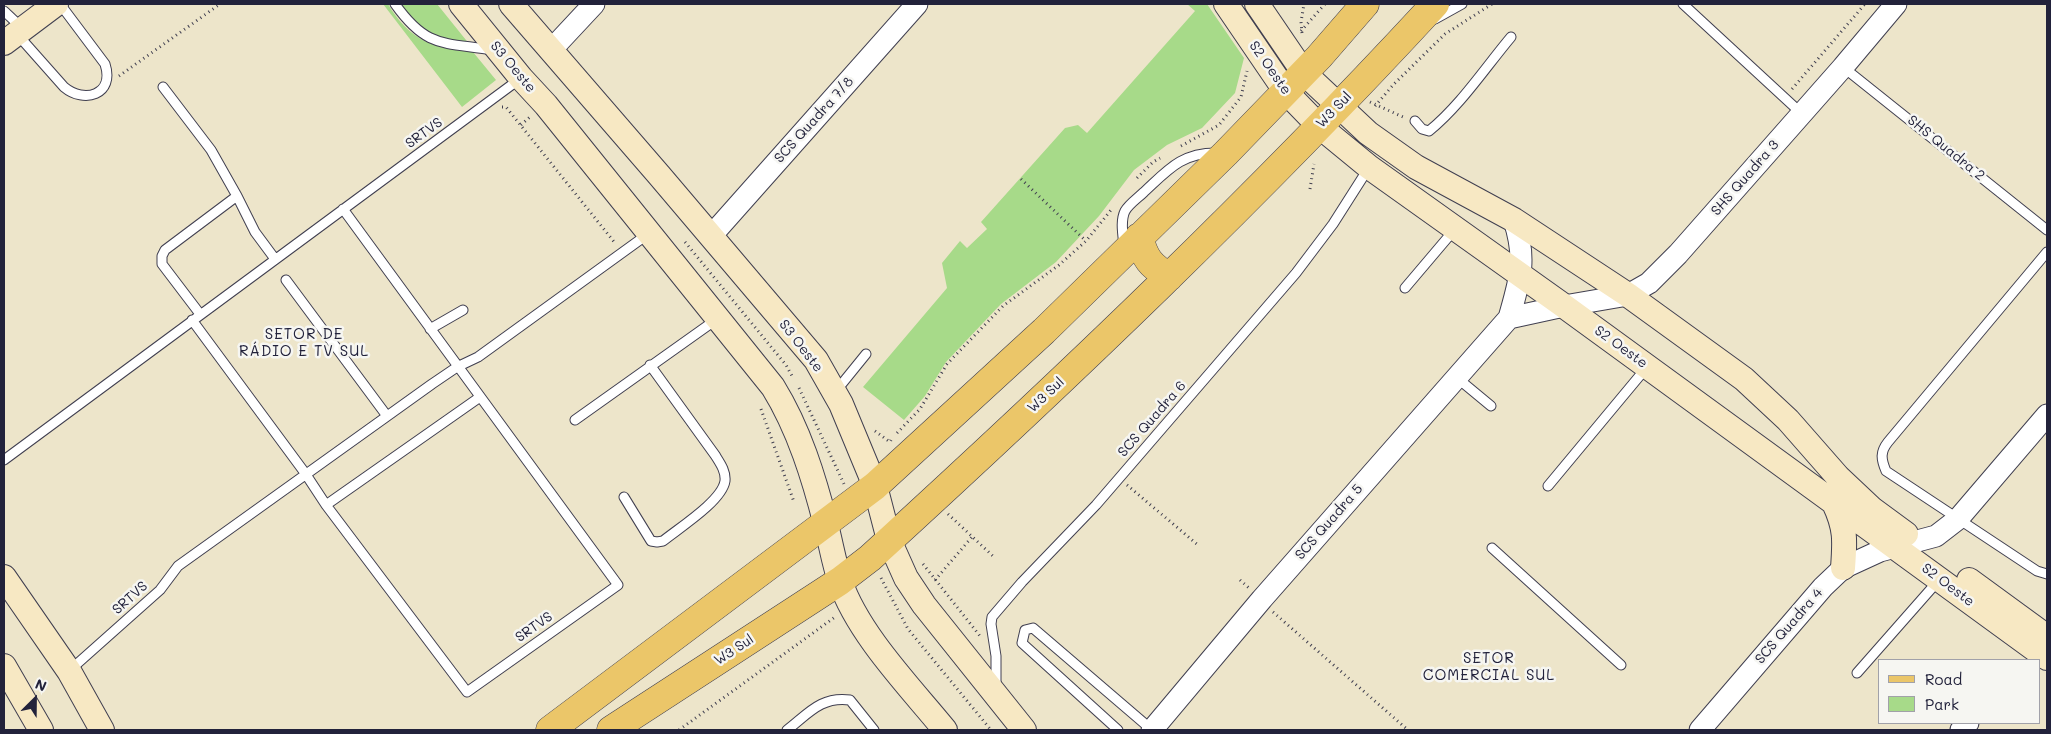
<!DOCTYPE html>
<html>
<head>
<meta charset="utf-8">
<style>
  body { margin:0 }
  #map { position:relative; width:2051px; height:734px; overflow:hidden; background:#ede5ca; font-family:Mali,sans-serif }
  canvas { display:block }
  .frame { position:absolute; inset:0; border:5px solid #22223b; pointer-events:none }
  .legend { position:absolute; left:1878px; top:659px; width:162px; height:65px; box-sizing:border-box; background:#f6f6f2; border:1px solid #a1a1a9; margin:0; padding:6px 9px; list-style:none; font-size:15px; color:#22223b }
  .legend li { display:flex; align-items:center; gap:10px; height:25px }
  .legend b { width:25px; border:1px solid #a1a1a9 }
  .north { position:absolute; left:10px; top:674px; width:50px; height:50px; -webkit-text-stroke:4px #f6f6f2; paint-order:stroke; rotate:23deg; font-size:14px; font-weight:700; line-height:20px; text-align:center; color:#22223b }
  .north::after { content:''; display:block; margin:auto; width:18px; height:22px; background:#22223b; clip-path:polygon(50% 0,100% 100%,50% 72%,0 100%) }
</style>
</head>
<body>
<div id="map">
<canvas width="2051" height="734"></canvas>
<div class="frame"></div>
<ul class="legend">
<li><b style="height:6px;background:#ebc669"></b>Road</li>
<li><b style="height:14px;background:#a7da89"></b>Park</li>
</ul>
<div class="north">N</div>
</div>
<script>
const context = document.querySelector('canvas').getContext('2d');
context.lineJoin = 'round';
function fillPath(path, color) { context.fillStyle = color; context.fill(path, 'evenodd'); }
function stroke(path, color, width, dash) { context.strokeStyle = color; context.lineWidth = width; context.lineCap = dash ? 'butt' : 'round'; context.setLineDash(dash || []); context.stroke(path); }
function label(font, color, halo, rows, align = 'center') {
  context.font = font + ' Mali,sans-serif'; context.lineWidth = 5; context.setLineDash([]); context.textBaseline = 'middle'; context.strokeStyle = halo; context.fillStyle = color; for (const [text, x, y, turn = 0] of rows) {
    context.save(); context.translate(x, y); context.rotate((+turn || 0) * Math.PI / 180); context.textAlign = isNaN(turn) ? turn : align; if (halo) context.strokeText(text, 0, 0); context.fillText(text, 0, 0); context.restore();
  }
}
fillPath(new Path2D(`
  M383,4H388C409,40 434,49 473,52L496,80L462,107Z
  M398,4H437L470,45L442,41L424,31Z
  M1187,4H1207L1244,58L1235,93L1202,128L1167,145L1134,170L1099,216L1056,262L1001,304L946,362L925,396L904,420L863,387L947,288L942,263L960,241L967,248L987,229L981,222L1065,128L1078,125L1087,133L1195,11Z`), '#a7da89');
const service = new Path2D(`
  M395,4C427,49 444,42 493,50
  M1683,4L1801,113
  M4,11L22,28
  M1435,19L1462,4
  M17,34L64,87C84,104 115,95 105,64L60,4
  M1843,67L2047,230
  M163,87L211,150L237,196
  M1415,121L1422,129L1429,131C1460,106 1485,68 1511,37
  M1124,246C1123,235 1120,221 1125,211C1129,204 1138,198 1144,192C1168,170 1181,153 1216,153
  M2047,252L1888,442C1880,452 1881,459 1886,471L2037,571L2047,574
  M286,280L387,416
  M1405,288L1455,229
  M200,314L162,264V256L165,250L237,196L255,232L275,259
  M192,320L305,473L326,505L467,692L618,585L343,209
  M430,329L463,310
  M1456,377L1491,406
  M836,391L866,354
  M575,420L717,319
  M4,460L521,78
  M1548,486L1647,367
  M624,497L651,541L657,542L663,541C679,528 722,501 725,481C726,471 720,463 715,455L650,365
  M326,505L480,397
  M1492,548L1621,665
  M69,671L160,590L178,566L432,384L457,367L478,357L648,234
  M1857,673L1938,581
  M996,688V656L991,624L992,617L1022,582L1096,505L1296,273L1333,224L1368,169
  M787,730C808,714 821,696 850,700L874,730
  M1118,730L1022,643L1025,630L1033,628L1152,730`);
const tertiary = new Path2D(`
  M552,49L594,4
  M711,236L917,4
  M1509,318L1564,306L1628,295L1649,283L1678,254L1843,67L1896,4
  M1152,730L1262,599L1509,318C1520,279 1527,260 1514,220
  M1700,730L1823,587L1843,568L1880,551L1936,536L1958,519L2047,415
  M1961,730L1968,723`);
const secondary = new Path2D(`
  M461,4L521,78L546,105L773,387C799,429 814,478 826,525C831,544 834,563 840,581C858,634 910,687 945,730
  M511,4L659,175L816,360L841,404L875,486L889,540L906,578L924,605L1024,730
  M1226,4L1286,92L1319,126L1369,167L1564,306L2047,658
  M1257,4L1304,73L1368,133L1416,167L1514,220L1628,295L1744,379L1788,420L1838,477L1872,509L1906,534
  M4,43L56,4
  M1834,503C1846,528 1845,541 1843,568
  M4,577L69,671L102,730
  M1969,580L2047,637
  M4,666L41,730`);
const primary = new Path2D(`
  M1139,237C1145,259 1150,265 1169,277
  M550,730L875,486L1044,331L1226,153L1319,57L1365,4
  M611,730L840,581L870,558C1065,380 1256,198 1435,4`);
stroke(service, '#403f50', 11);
stroke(tertiary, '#403f50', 23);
stroke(secondary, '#403f50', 26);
stroke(primary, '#403f50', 29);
stroke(new Path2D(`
  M1301,31L1325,4
  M1302,33L1301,22L1304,4
  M119,76L220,4
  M1792,89L1865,4
  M1370,102L1403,117
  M1375,106L1394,84L1445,34L1492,4
  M502,107H506L615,243
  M521,125L531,116
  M1181,146L1219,125L1241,97L1247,71
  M1137,178L1153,162L1160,158
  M1021,179L1086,241
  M1310,189L1314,164
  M685,242L786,365L792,376
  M799,388L844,484
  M761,409L794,502
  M875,431L890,442L891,440
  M897,433L920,409L947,364L1003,306L1059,265L1086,241L1111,210
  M1127,485L1198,545
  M948,514L995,558
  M923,564L980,636
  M881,578L908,629L991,730
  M935,580L972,537
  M1240,580L1249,588
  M1273,612L1408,730
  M679,730L835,617`), '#403f50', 3, [1, 4]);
stroke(service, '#fff', 9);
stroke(tertiary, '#fff', 21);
stroke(secondary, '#f7e8c3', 24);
stroke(primary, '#ebc669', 28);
label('14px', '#22223b', '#f6f6f2', [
  ["S3 Oeste",513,67,50],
  ["S2 Oeste",1270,68,55],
  ["W3 Sul",1334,110,-46],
  ["SCS Quadra 7/8",814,120,-48],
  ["SRTVS",424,133,-36],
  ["SHS Quadra 2",1946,148,39],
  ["SHS Quadra 3",1745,178,-49],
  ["S3 Oeste",801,346,52],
  ["S2 Oeste",1621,347,36],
  ["W3 Sul",1046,395,-43],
  ["SCS Quadra 6",1152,419,-49],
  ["SCS Quadra 5",1329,522,-49],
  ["S2 Oeste",1948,585,37],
  ["SRTVS",130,598,-42],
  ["SCS Quadra 4",1789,626,-49],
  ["SRTVS",534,627,-35],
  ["W3 Sul",734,650,-33]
]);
context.letterSpacing = '1px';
label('15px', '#22223b', '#f6f6f2', [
  ["SETOR DE",304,334],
  ["RÁDIO E TV SUL",304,351],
  ["SETOR",1489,658],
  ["COMERCIAL SUL",1489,675]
]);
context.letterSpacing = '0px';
</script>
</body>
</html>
